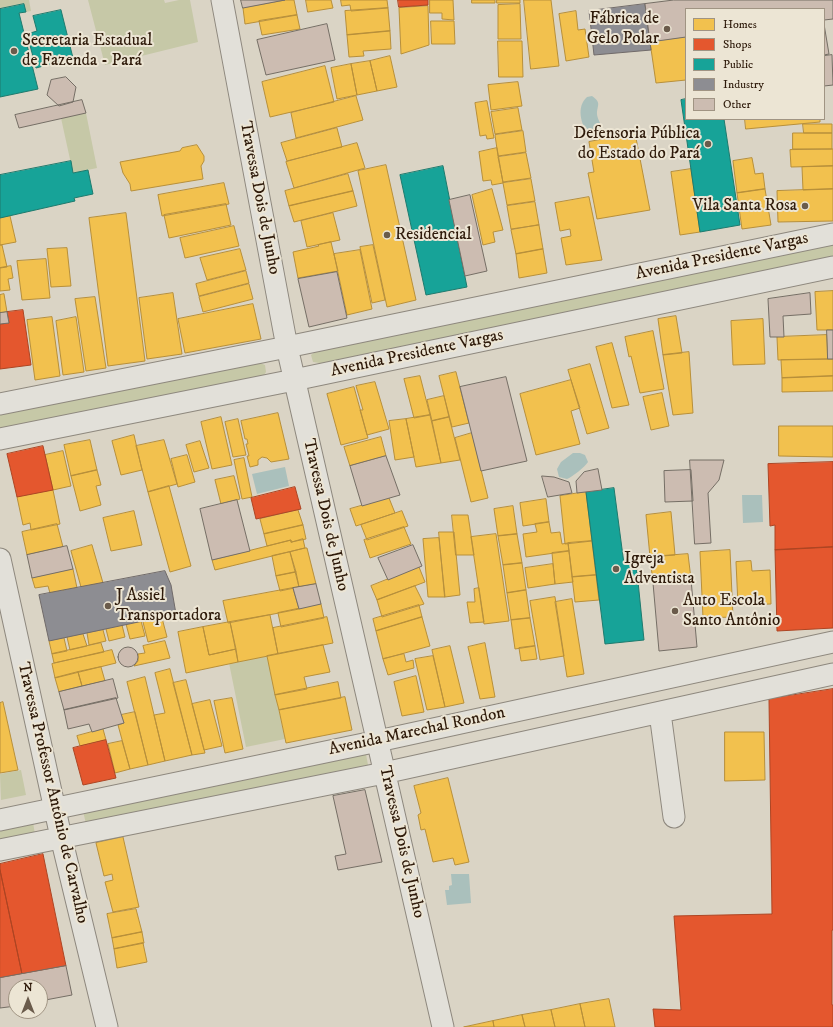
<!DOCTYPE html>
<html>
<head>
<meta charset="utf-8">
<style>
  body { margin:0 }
  #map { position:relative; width:833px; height:1027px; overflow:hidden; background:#dad4c5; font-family:"IM FELL DW Pica",serif }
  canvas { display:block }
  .legend { position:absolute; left:685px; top:8px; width:140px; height:112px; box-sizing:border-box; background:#ece5d4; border:1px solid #a09483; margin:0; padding:5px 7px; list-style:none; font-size:12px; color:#2e1a0a }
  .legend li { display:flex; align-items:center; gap:8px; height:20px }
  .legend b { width:20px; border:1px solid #a09483 }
  .north { position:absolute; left:8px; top:979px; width:40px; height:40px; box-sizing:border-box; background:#ece5d4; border:1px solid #a09483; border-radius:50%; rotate:0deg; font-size:11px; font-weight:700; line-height:16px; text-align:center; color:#2e1a0a }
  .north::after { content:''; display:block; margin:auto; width:14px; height:18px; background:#6a5b4b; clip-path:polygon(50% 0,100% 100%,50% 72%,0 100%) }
</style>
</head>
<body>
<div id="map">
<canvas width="833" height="1027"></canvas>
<ul class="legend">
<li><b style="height:11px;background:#f2c14e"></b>Homes</li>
<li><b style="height:11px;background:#e4572e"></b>Shops</li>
<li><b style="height:11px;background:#17a398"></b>Public</li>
<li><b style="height:11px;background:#8d8d92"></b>Industry</li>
<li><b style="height:11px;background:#ccbcb1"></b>Other</li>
</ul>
<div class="north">N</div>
</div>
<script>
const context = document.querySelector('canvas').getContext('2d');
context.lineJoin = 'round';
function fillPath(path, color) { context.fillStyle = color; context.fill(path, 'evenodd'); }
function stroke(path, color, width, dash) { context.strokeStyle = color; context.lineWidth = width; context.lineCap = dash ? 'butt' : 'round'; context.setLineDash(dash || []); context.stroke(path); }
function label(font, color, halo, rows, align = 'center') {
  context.font = font + ' "IM FELL DW Pica",serif'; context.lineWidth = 4; context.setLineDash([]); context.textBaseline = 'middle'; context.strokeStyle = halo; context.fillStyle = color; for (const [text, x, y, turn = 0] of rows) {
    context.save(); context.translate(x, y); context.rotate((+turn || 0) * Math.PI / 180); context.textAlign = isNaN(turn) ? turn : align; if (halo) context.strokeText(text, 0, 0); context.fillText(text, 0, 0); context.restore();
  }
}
fillPath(new Path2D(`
  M0,0H29L31,11L26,12L24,4L0,9Z
  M88,0H164L165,3L179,0H190L198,42L105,65Z
  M86,113L97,168L73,173L61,118Z
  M833,242V259L326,364L313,362L311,355L321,347Z
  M258,362L265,365L266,372L261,380L0,429V411Z
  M267,656L285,739L246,747L229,663Z
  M366,754L368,765L86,824L83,811Z
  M21,770L26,795L1,800L0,774Z
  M33,822L35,835L0,842V829Z`), '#c6c8a7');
fillPath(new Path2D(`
  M592,96C602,103 597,105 597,114C597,118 601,124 602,128L600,132L596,135L588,134C581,124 576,107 587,97Z
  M573,453H580L585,455L588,462C585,467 572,477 567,479L559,477L557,469L561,462Z
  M285,467L289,486L257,494L252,474Z
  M742,495H762L763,522L743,523Z
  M451,874H469L471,903L447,905L445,890H449V886L452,885Z`), '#aac0bc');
const homes = new Path2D(`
  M285,0H294L297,15L245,24L243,8Z
  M306,0H331L333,8L308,12Z
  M341,0H387L388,8L351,11L350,5L342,6Z
  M430,0H453L454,20L442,19V13H430Z
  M472,0H495V3H472Z
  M497,0H520V3H497Z
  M524,0H551L559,66L531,69Z
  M520,4L521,39H498V5Z
  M428,6L429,45L401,54L399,8Z
  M388,8L390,31L347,35L345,11Z
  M576,11L578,30L585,29L589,57L566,61L559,14Z
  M297,15L300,29L262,35L259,21Z
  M431,21H454L455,44H432Z
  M390,31L391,49L363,51L364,56L349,57L347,35Z
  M686,37V80L656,83L650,42Z
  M498,41H522L523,77H499Z
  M390,56L397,87L377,91L370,61Z
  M370,61L377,91L357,95L351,64Z
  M351,64L357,95L337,99L331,68Z
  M325,66L334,102L270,117L262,82Z
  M518,82L522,106L491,110L488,85Z
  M356,96L363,120L296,138L291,113Z
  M487,101L494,138L487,139L486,135L480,136L475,103Z
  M518,108L522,130L495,134L491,112Z
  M745,119H820V122L746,129Z
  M803,124H832V133H804Z
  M337,128L342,147L287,161L281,143Z
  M523,131L526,152L498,156L495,135Z
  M635,133L650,210L597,219L588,173L594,172L589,142Z
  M793,133H832V149H793Z
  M357,143L365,168L294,188L286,162Z
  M197,145L204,156V161L201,166L203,179L131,191L130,184L123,173L120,162L180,151L182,148Z
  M497,148L503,183L492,185L491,180L483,181L479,152Z
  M832,149H833V166L791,167L790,150Z
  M526,153L531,178L503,182L498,157Z
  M752,158L755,174L763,173L765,189L737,193L733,161Z
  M386,165L416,300L387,307L358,171Z
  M833,166V189L803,190L802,167Z
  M691,169L700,232L680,235L671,172Z
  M348,174L353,191L289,206L285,191Z
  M531,179L535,201L507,205L503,183Z
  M224,183L229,204L162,216L158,195Z
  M492,189L503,230L493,232L495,242L483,245L472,195Z
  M765,189L771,225L742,229L737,193Z
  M833,189V221L778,222L777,191Z
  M353,191L357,206L294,222L289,206Z
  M589,197L602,260L566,265L561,238L571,236L570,229L560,231L555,203Z
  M535,202L539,225L511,229L507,206Z
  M226,204L231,225L169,238L164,215Z
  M126,213L145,361L108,366L89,218Z
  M333,213L340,240L307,247L301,221Z
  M10,216L16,242L0,245V218Z
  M539,225L543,249L516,254L511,230Z
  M234,226L239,246L185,258L180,238Z
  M331,242L338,271L298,278L293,252L319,246L318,245Z
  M0,245H2L7,267L0,268Z
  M373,245L385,300L372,303L360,247Z
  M67,248L71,286L51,287L47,249Z
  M240,249L246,270L207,280L200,258Z
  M543,249L547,273L519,278L516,254Z
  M360,250L372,309L347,315L334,254Z
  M46,259L50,298L22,300L17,261Z
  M11,266L13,278L8,279L10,290L0,291V268Z
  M246,271L249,283L199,296L196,284Z
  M249,284L253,299L203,312L199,297Z
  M833,291V330H817L815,292Z
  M173,293L182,354L147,359L139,298Z
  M4,294L7,312L0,313V295Z
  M95,297L106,368L86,371L75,299Z
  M253,304L261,339L185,353L178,319Z
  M676,316L682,353L663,355L658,319Z
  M52,317L60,376L35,380L27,320Z
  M76,317L84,372L63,375L56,321Z
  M763,319L765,364L733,365L731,321Z
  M653,331L664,389L640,393L631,356L629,357L625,337Z
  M827,335L828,359L778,360L777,337Z
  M612,343L629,405L612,408L596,347Z
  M689,352L693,413L673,415L663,355Z
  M828,359H833V376L782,378L781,360Z
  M590,364L609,428L587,434L568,370Z
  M456,372L469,423L452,427L439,376Z
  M420,376L430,415L414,418L404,379Z
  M833,376V391L782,392V378Z
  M571,380L580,408L571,411L580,444L536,455L520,394Z
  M375,382L389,429L367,435L360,410H363L356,386Z
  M354,387L368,438L341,445L327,394Z
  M662,393L669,426L651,430L643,397Z
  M444,396L449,417L432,421L427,400Z
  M278,413L289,459L271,462L267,458L262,457L258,460V465L250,467L247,456H249L246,444H248L247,439H245L241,421Z
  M430,415L441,463L416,467L406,419Z
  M221,417L232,465L212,469L201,422Z
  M449,417L460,460L441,463L432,421Z
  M238,419L246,455L233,457L225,422Z
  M406,419L414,457L395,460L389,421Z
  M779,426H833V457L779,456Z
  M472,433L488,498L471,502L455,438Z
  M134,435L142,470L121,475L112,441Z
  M381,437L386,456L350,466L344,447Z
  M90,440L97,470L71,476L64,445Z
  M164,440L177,484L148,492L136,446Z
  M200,441L209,468L194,472L186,445Z
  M63,451L71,486L53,490L45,455Z
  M187,455L195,482L178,487L171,459Z
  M244,458L252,497L242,499L234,460Z
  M97,470L101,485L96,486L101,505L80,511L71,476Z
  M234,476L240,499L221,504L215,480Z
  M169,486L191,566L170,572L148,492Z
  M53,490L60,524L31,530L30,523L23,525L17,497Z
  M586,492L592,541L565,544L560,496Z
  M389,498L395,513L356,526L350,509Z
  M546,499L549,522L523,526L520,503Z
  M513,506L517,534L498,536L494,509Z
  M298,510L303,525L264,534L260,519Z
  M134,511L142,545L111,551L103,518Z
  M402,511L408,526L367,540L361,525Z
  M671,512L675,555L650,557L646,515Z
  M452,515H468L474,555H456Z
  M549,522L551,533L560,532L562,544L568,543L569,551L526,557L523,534L537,532L535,524Z
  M57,524L63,547L27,555L22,532Z
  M303,525L306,539L291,542V540L267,546L264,534Z
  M404,527L411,544L370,558L364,540Z
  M439,532H454L460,595L445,597Z
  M496,534L509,621L484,624L471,537Z
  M517,534L522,563L503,565L498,536Z
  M439,538L445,597H428L423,539Z
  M303,539L305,548L215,570L212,560L291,540V542Z
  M592,541L596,575L572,577L568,543Z
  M92,545L103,583L81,587L71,551Z
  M305,548H307L316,584L299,587L290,552Z
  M730,550L733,617L703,618L700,552Z
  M569,551L573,582L555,584L552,553Z
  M290,552L296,572L276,576L272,556Z
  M688,554L691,579L653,583L650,557Z
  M751,561L752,571L770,570L771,604L738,605L736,562Z
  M522,563L526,590L507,593L503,565Z
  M553,564L555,584L528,588L525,568Z
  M419,567L425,582L377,600L371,586Z
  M73,569L77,588L50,593L48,586L35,588L32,578Z
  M296,572L299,587L280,591L276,576Z
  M596,575L599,600L575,602L572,577Z
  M415,586L424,604L382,617L377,600Z
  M293,588L299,609L228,623L223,601Z
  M479,588L484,622L470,623L467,602H475L474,589Z
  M526,590L530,618L511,620L507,593Z
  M555,597L564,656L540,660L530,601Z
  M572,599L584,674L567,677L555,602Z
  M321,604L324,618L281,627L278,613Z
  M419,605L422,617L376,631L373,619Z
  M270,615L278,654L238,662L230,622Z
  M327,617L333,643L278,654L273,628Z
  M422,617L430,646L383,659L376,631Z
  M162,618L167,637L148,642L143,622Z
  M530,618L535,646L515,649L511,620Z
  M141,621L145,636L130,639L126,624Z
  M230,622L236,649L209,655L203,627Z
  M122,625L125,637L109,641L106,629Z
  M203,627L209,655L236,649L238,662L186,673L178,632Z
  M103,630L106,641L89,645L87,633Z
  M83,634L87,646L70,650L67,637Z
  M64,638L67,651L52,654L49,641Z
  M165,641L170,658L134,666L138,661V654L145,653L143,646Z
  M101,643L104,652L54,663L52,654Z
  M485,643L495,697L480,699L468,647Z
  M323,645L330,672L304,677L307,689L275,695L267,656Z
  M450,646L464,703L445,707L432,650Z
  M535,646L537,659L521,661L519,648Z
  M112,650L116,663L55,678L52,664Z
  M404,654L406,662L413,660L414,668L388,675L383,659Z
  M433,656L445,707L427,710L415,659Z
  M101,667L105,681L82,686L78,672Z
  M170,669L192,755L165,761L154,715L165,713L155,673Z
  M78,672L82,686L59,692L55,678Z
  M416,676L424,712L402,716L394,682Z
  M145,677L165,761L148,765L127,682Z
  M186,680L205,753L192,755L173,683Z
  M338,682L341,698L279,710L275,695Z
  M345,697L352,730L286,743L279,710Z
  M232,698L243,749L225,753L214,701Z
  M210,700L222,746L204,750L192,704Z
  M3,702L18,770L0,773V703Z
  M135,712L148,765L130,769L118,725L124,723L121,715Z
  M103,729L106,740L80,746L77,736Z
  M725,732H764L765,780L725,781Z
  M122,741L130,769L115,773L108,744Z
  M448,778L469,862L455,865L453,858L433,862L425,829L421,830L418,815L421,813L414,786Z
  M123,837L139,907L113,912L105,882L113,880L112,874L104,876L96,843Z
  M136,909L142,932L112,938L107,914Z
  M142,932L144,943L114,949L112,938Z
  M143,943L147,962L117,968L114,949Z
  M609,999L615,1027H585L580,1004Z
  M580,1004L585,1027H555L551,1010Z
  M551,1010L555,1027H525L522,1015Z
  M522,1015L525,1027H494L493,1021Z
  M493,1021L494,1027H464Z`);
fillPath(homes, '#f2c14e');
stroke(homes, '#b78f3a', 1);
const shops = new Path2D(`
  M398,0H428V5L399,7Z
  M23,310L31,365L0,369V324L9,323L7,312Z
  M43,446L53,490L17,497L7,454Z
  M833,462V547L775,550V525L770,526L768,464Z
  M295,487L301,509L256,519L251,498Z
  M833,547V628L777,631L775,550Z
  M833,689V930H832V1005H833V1027H655L653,1009L681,1010L674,916L772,914L769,699Z
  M106,740L116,778L83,785L73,748Z
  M43,854L66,966L22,974L0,870V864Z
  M0,870L22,974L0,978Z`);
fillPath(shops, '#e4572e');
stroke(shops, '#ad4523', 1);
const public = new Path2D(`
  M24,4L26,12L19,13L38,89L0,97V9Z
  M61,10L73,58L36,68L27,34L37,31L33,16Z
  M686,99V119H724L740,225L700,232L681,100Z
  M71,161L73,173L88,170L93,194L74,198L75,201L0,218V175Z
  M443,166L467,287L426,295L400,175Z
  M614,488L624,564L636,562L644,640L605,644L586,492Z`);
fillPath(public, '#17a398');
stroke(public, '#1e7a6d', 1);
const industry = new Path2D(`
  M645,4L651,50L594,55L589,11Z
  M165,571L171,585L176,614L49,641L39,595Z`);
fillPath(industry, '#8d8d92');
stroke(industry, '#706a69', 1);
const building = new Path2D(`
  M241,0H285L243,8Z
  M674,0H833V19L824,20V9H686V37L650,42L645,4Z
  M327,24L335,60L266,75L257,40Z
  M824,24L829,54L824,55Z
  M832,55L833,85L824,86V56Z
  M66,77L76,87L73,102L59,106L47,95L51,80Z
  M82,100L86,113L19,128L15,115Z
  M470,195L487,271L465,276L449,200Z
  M337,272L347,318L309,327L298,279Z
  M810,293L811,314L783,316L784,337H770L768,299Z
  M7,312L9,323L0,324V313Z
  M827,330H833V359H828Z
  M506,377L527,461L481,471L460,387Z
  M386,456L400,495L362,506L350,466Z
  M690,460H724L719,480L708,493L711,543L695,544Z
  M598,469L602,490L577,493L576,481L584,472Z
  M691,470L693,501L665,502L664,471Z
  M542,476L554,477L569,482L572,493L548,497Z
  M237,500L250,551L212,560L200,509Z
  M413,545L422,566L388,580L378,558Z
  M67,546L73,569L32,578L27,555Z
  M691,579L697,647L659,651L653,583Z
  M316,584L321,604L299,609L293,588Z
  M118 657a10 10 0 1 1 20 0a10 10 0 1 1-20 0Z
  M113,679L118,698L64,710L59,692Z
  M116,698L124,723L92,732L89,724L68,729L64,710Z
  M365,790L382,862L338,870L335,856L346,854L333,796Z
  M66,966L72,995L40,1001V987H16V1006L0,1008V978Z`);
fillPath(building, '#ccbcb1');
stroke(building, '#756e65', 1);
const minor = new Path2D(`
  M222,0L287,347L443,1027
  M0,404L287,347L833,234
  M0,439L294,380L833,267
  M0,559L61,837L107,1027
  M660,713L674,817
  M0,820L378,741L833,642
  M0,850L384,773L833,674`);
stroke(minor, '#8e887e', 23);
stroke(minor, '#e2e0d9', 21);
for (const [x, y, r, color] of [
  [667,29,4,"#6a5b4b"],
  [14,51,4,"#6a5b4b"],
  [708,144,4,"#6a5b4b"],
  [805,206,4,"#6a5b4b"],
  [387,235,4,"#6a5b4b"],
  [616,569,4,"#6a5b4b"],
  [108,606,4,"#6a5b4b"],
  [675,611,4,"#6a5b4b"]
]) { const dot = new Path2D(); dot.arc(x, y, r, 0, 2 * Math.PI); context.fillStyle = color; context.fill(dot); stroke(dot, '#ece5d4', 1.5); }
label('17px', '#2e1a0a', '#ece5d4', [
  ["Fábrica de",659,19,"right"],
  ["Gelo Polar",659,39,"right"],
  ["Secretaria Estadual",22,41],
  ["de Fazenda - Pará",22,61],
  ["Defensoria Pública",700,134,"right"],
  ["do Estado do Pará",700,154,"right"],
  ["Vila Santa Rosa",797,206,"right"],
  ["Residencial",395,235],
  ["Igreja",624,559],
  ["Adventista",624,579],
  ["J Assiel",116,596],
  ["Transportadora",116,616],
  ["Auto Escola",683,601],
  ["Santo Antônio",683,621]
], 'left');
label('17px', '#2e1a0a', '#ece5d4', [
  ["Travessa Dois de Junho",259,198,79],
  ["Avenida Presidente Vargas",722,257,-12],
  ["Avenida Presidente Vargas",417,354,-12],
  ["Travessa Dois de Junho",325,515,77],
  ["Avenida Marechal Rondon",417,732,-12],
  ["Travessa Professor Antônio de Carvalho",52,793,77],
  ["Travessa Dois de Junho",401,842,77]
]);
</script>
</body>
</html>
